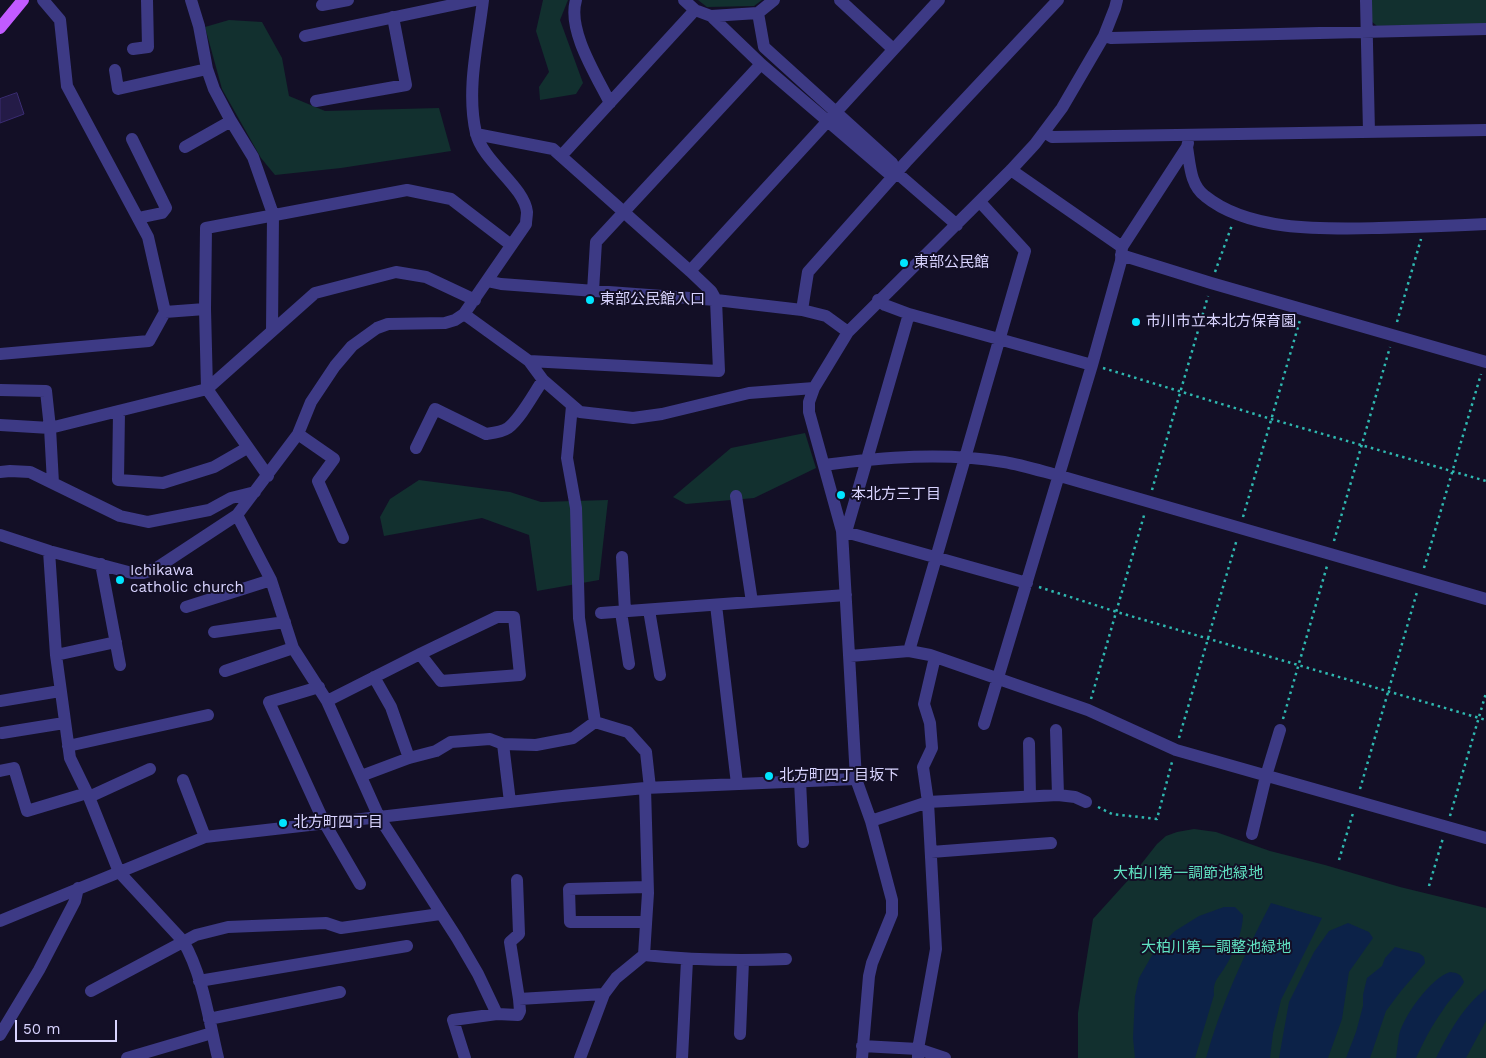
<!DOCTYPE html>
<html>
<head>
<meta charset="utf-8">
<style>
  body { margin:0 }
  #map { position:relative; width:1486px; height:1058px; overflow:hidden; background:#130f26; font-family:"Work Sans",sans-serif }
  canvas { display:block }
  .scale { position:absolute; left:15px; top:1020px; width:102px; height:22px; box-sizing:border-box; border:2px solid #d9d4ff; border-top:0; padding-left:6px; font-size:15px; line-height:18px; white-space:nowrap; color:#d9d4ff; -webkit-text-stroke:4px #130f26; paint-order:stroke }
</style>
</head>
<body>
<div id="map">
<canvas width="1486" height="1058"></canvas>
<div class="scale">50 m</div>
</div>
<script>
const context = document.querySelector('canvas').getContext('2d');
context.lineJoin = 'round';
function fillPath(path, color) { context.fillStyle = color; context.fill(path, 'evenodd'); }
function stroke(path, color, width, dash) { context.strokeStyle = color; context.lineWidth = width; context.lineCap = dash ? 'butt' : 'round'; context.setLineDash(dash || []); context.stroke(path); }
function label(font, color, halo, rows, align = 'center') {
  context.font = font + ' "Work Sans","Noto Sans JP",sans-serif'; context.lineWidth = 4; context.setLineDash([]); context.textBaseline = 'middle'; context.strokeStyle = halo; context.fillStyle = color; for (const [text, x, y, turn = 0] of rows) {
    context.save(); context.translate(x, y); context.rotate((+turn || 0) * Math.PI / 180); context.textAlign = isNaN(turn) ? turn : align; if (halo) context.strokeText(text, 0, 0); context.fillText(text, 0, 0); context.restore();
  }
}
fillPath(new Path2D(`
  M543,0H568L560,20L583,83L576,94L540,100L539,87L549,72L536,31Z
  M698,0H762L754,6L707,7Z
  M1371,0H1486V24L1377,26L1371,21Z
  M229,20L262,22L282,58L289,96L325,111L439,108L451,151L341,168L275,175L261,158L222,89L205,27Z
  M805,433L816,468L754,498L686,504L673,497L731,448Z
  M419,480L510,492L541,502L608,500L599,580L537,591L529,535L482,518L384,536L380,517L390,499Z
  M1194,829L1216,832L1270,851L1325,865L1400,887L1486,908V1058H1078V1013L1093,919L1131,877L1157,844L1166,836L1177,832Z`), '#12302f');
fillPath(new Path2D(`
  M1271,903L1322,918L1281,1000L1273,1033L1270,1058H1206C1221,1004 1245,953 1271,903Z
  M1224,907H1235L1243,915C1243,931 1234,953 1225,967C1218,979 1213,980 1214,995L1195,1058H1135L1133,1038L1135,996L1139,978L1155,950L1175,931L1199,916Z
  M1348,923L1369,932L1373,938L1349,972L1342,1019L1328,1058H1279L1289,1002L1314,952L1329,931Z
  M1395,947L1419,953L1424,957L1425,963L1401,991L1386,1011L1370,1058H1346L1356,1032L1363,1006V995L1367,978L1382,966L1385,958Z
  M1450,972C1458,973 1461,974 1464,982C1458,992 1449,1000 1443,1010C1432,1025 1424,1041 1416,1058H1396C1397,1050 1398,1042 1399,1035C1404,1015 1431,978 1450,972Z
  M1486,989V1021L1466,1058H1436C1449,1033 1463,1006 1486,989Z`), '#0c2248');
const building = new Path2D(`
  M17,93L24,114L0,123V99Z`);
fillPath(building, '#241b47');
stroke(building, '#3b2d73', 1);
stroke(new Path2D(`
  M1215,272L1232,225
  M1397,322L1421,239
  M1103,368L1271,419L1486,481
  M1152,490L1208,296
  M1243,517L1300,320
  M1334,541L1390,347
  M1424,568L1481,374
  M1039,587L1117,612L1486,720
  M1091,699L1145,512
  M1283,719L1327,566
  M1179,738L1237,539
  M1360,789L1417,592
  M1098,807L1112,814L1157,819L1172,762
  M1450,816L1486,693
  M1339,860L1353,813
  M1429,886L1443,838`), '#2fb8b0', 2.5, [2.5, 4]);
stroke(new Path2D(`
  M191,0L199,26L207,69L214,89L231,121L253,157L273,214L272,331
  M576,0C567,30 596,75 610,103
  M684,0L695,10L711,16L761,64L887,172L897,173L957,225
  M840,0L893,49
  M1366,0L1369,132
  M322,5L348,0
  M758,13L764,47L892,163L897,173
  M711,16L758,13L774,0
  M305,36L476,0
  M1104,36L1111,38L1486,29
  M133,49L148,47L147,0
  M115,70L118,89L207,69
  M316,101L406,85L393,17
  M1044,132L1052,137L1486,130
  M476,134L553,149L690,271L711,291L716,300L719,371L529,361
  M132,139L166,208L162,213L138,218
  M1188,143L1187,147C1190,164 1190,185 1205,196C1249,232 1325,229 1379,228C1415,227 1450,226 1486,224
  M185,147L231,121
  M562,155L695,10
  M1011,170L1122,247
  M1121,255L1211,283L1486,362
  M690,271L939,0
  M487,281L501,284L716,300L802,310L826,316L848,332
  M593,291L596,242L761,64
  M878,300L885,305L909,314L1092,365
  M802,310L808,272L906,162L1058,0
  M165,312L205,309
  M464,314L529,361L543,380L580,412L633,418L662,414L749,393L814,388
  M0,354L149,341L165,312L148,237L67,86L60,20L43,0
  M0,390L46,391L50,428L53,483
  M572,406L567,458L576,508L579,618L595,722
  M119,412L118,480L163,483L214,467L247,448
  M0,425L50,428L207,389L315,293L396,272L426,277L475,300
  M298,434L334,459L318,481L343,538
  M416,448L435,409L486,434C493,433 502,432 508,428C521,418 534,393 543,380
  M824,465C884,457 944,452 1004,462C1022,465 1041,471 1060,476L1486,599
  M0,472L10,471L30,472L120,516L148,522L209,510L231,498L255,492
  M268,476L207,389L205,309L206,228L407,190L451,199L511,245
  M736,496L752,602
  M237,515L271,580L293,648L327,701L379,817L457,938L478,974L497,1014
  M842,531L1027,583
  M846,532L909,314
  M0,535L49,551L132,573H143L155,569L237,515L298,434L311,402L335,366L352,346L377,328L388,324L445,323L455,320L464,314L526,224C526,220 527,216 527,212C524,186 483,162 476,133C466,90 478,43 483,0
  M49,551L56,655L70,758L89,797L119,872L183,941C203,975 209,1021 218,1058
  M622,557L625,611
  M101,564L120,665
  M716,605L737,784
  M186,607L271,580
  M649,610L660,675
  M621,612L629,664
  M601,613L846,595
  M214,632L285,622
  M909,651L1025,251L980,202
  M56,655L116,642
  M850,656L909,651L930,655L1088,710L1176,750L1486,838
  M225,671L293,648
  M374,677L391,707L409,758
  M319,687L269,702L324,822L360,884
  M0,701L60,691
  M327,701L420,654L497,617H514L520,675L441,681L420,654
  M595,722L628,732L646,752L650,788
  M984,724L1092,365L1121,261L1122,247L1187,147
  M1056,730L1058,795
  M2,733L64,723
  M1029,743L1030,796
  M503,744L536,745L573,738L595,722
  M68,746L208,715
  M0,771L14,768L27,811L87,793
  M361,776L409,758L436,751L451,742L490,739L503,744L510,802
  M183,780L205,837
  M800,781L803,842
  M89,797L150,769
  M871,821L928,802L1058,795L1075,797L1086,802
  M1252,834L1266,776L1280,730
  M931,852L1051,843
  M517,880L519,934L510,942L519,999
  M0,921L205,837L562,796L645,788L856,779
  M646,922H570L569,889L647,887
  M644,955C691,960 738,961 786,959
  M199,981L407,946
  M91,991L196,935L228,927L326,923L341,928L440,914
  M209,1019L340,992
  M740,1034L743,961
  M0,1035L39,970L75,901L78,888
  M862,1046L918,1049L945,1058
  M127,1058L212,1033
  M465,1058L453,1020L497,1014L518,1015L520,1011L519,999L604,994
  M580,1058L604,994L616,978L644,955L648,893L645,788
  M682,1058L687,960
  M862,1058L869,976L872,963L892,914V900L871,821L856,779L842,531L809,412V402L814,388L848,332L1011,170L1035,144L1062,108L1104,36L1115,8L1117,0
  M918,1058V1049L936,949L928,802L923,767L932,748L930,723L924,704L935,657`), '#3d3a85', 12);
stroke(new Path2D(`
  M0,28L23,0`), '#c25bff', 12);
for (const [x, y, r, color] of [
  [904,263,5,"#00e5ff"],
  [590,300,5,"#00e5ff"],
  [1136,322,5,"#00e5ff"],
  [841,495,5,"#00e5ff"],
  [120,580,5,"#00e5ff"],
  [769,776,5,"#00e5ff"],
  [283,823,5,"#00e5ff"]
]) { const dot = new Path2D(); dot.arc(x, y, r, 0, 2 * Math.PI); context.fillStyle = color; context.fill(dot); stroke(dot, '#130f26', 2); }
label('15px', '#d9d4ff', '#130f26', [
  ["東部公民館",914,263],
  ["東部公民館入口",600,300],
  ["市川市立本北方保育園",1146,322],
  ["本北方三丁目",851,495],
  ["Ichikawa",130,571],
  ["catholic church",130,588],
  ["北方町四丁目坂下",779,776],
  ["北方町四丁目",293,823]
], 'left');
label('15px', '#5fe0c0', '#130f26', [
  ["大柏川第一調節池緑地",1188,874],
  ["大柏川第一調整池緑地",1216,948]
]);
</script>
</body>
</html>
